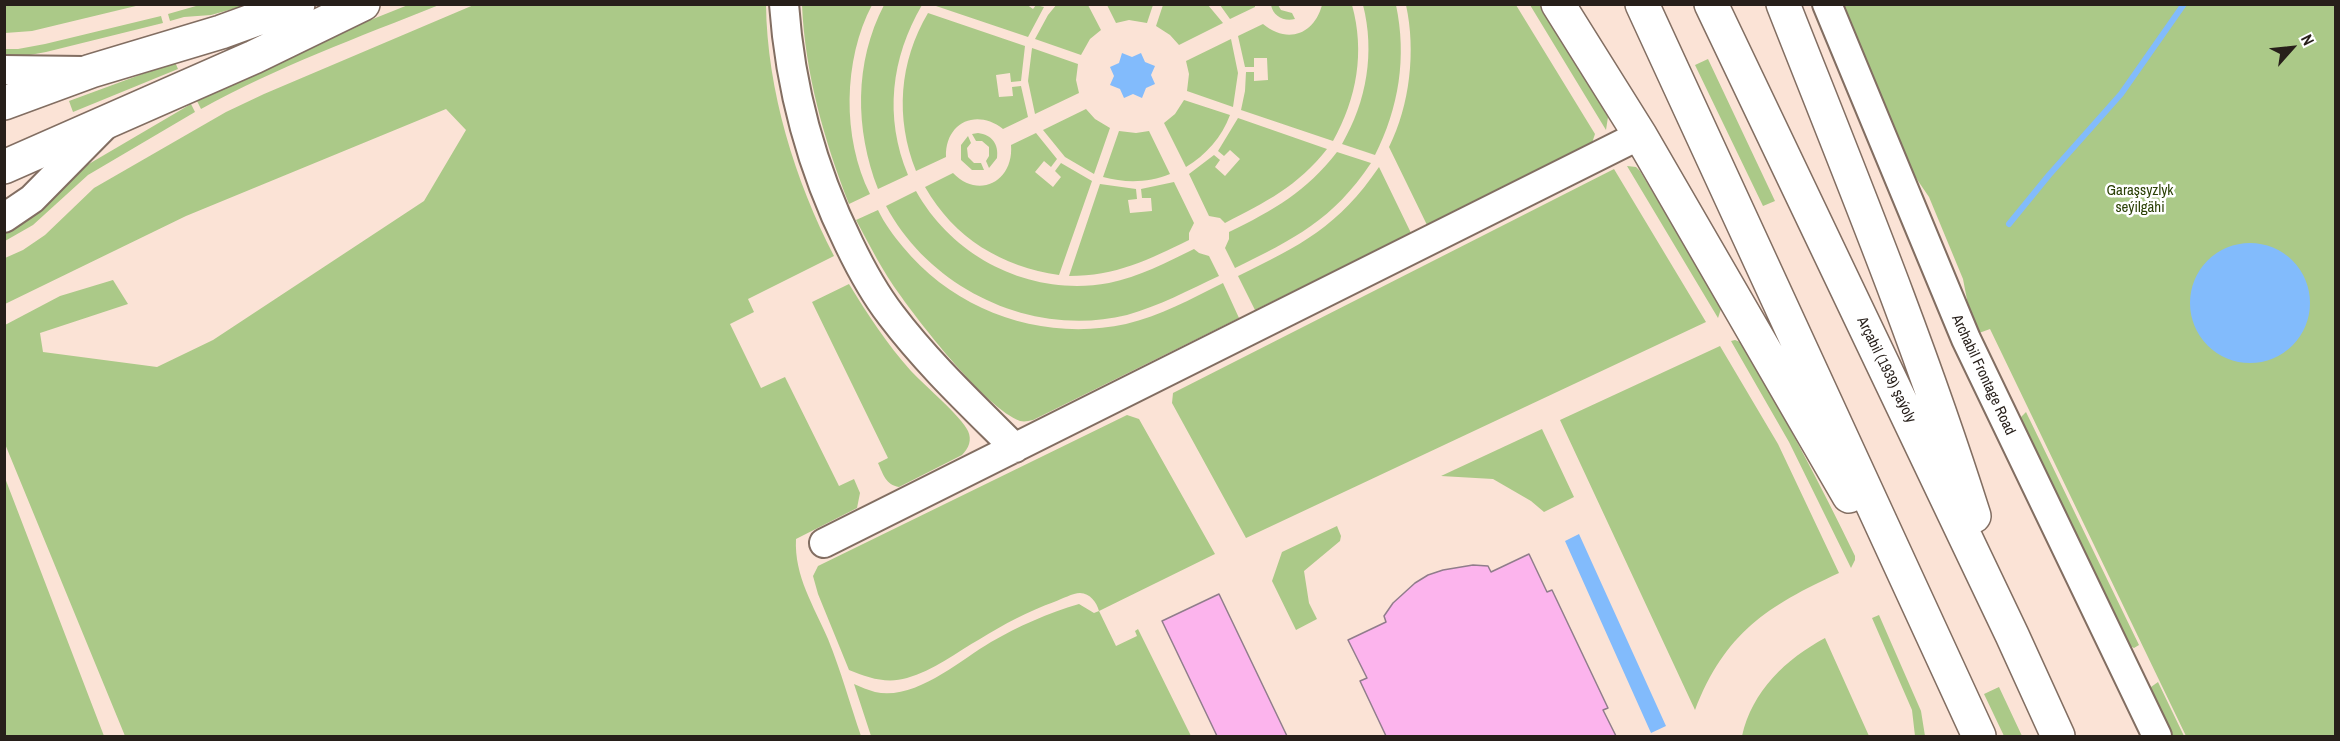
<!DOCTYPE html>
<html>
<head>
<meta charset="utf-8">
<style>
  body { margin:0 }
  #map { position:relative; width:2340px; height:741px; overflow:hidden; background:#fbe3d6; font-family:"Archivo Narrow",sans-serif }
  canvas { display:block }
  .frame { position:absolute; inset:0; border:6px solid #271f1a; pointer-events:none }
  .north { position:absolute; left:2262px; top:18px; width:60px; height:60px; -webkit-text-stroke:4px #fff; paint-order:stroke; rotate:63deg; font-size:16px; font-weight:700; line-height:24px; text-align:center; color:#271f1a }
  .north::after { content:''; display:block; margin:auto; width:21px; height:27px; background:#271f1a; clip-path:polygon(50% 0,100% 100%,50% 72%,0 100%) }
</style>
</head>
<body>
<div id="map">
<canvas width="2340" height="741"></canvas>
<div class="frame"></div>
<div class="north">N</div>
</div>
<script>
const context = document.querySelector('canvas').getContext('2d');
context.lineJoin = 'round';
function fillPath(path, color) { context.fillStyle = color; context.fill(path, 'evenodd'); }
function stroke(path, color, width, dash) { context.strokeStyle = color; context.lineWidth = width; context.lineCap = dash ? 'butt' : 'round'; context.setLineDash(dash || []); context.stroke(path); }
function label(font, color, halo, rows, align = 'center') {
  context.font = font + ' "Archivo Narrow",sans-serif'; context.lineWidth = 5; context.setLineDash([]); context.textBaseline = 'middle'; context.strokeStyle = halo; context.fillStyle = color; for (const [text, x, y, turn = 0] of rows) {
    context.save(); context.translate(x, y); context.rotate((+turn || 0) * Math.PI / 180); context.textAlign = isNaN(turn) ? turn : align; if (halo) context.strokeText(text, 0, 0); context.fillText(text, 0, 0); context.restore();
  }
}
fillPath(new Path2D(`
  M203,4H247V5L211,15L184,17L170,21L168,14Z
  M476,4L766,5C767,90 795,181 834,256L748,299L754,312L730,324L761,388L785,377L839,486L854,479L860,493L857,508L796,539C794,576 814,606 828,639C841,671 850,704 861,736H125L5,444V325L60,296L113,280L128,304L40,333L43,352L157,367L213,340L424,201L466,130L446,109L186,216L5,304V258L23,250L45,235L94,188L226,112L264,94Z
  M1026,4L1033,9L1036,5L1044,7L1028,37L933,5Z
  M1057,4L1088,5L1101,30L1090,39L1081,55L1035,39L1048,15Z
  M4,5L5,4L140,5L32,31L5,33Z
  M408,5H439C359,37 277,67 201,109L197,101C266,64 336,33 408,5Z
  M802,5H872C843,60 842,138 870,194L849,204C824,140 805,73 802,5Z
  M884,5H922C891,58 884,117 908,175L878,189C855,129 854,63 884,5Z
  M1107,5H1153L1147,23L1129,20L1116,23Z
  M1163,5H1208L1223,23L1179,45L1170,35L1156,26Z
  M1220,5H1255V7L1230,19Z
  M1271,5H1278L1281,10L1292,13L1295,19C1284,22 1273,16 1271,5Z
  M1322,5H1352C1365,52 1357,98 1333,141L1241,110L1245,91L1246,72H1254V81L1268,80L1267,58H1254V67H1245L1238,36L1263,24C1287,44 1314,35 1322,5Z
  M1363,5H1396C1407,57 1399,108 1375,155L1342,144C1367,101 1375,52 1363,5Z
  M1406,5H1516L1595,134L1592,143L1427,225L1389,147C1410,105 1416,51 1406,5Z
  M1530,5H1540L1608,117L1606,130Z
  M1843,5H2335V736H2186L1990,329L1979,333L1969,310L1963,279L1929,197L1914,175Z
  M928,13L1025,46L1021,81L1011,82L1010,73L996,75L999,97L1013,96L1012,87L1021,86L1028,117L1003,129C976,108 945,123 946,157L916,171C895,118 899,62 928,13Z
  M161,16L163,23L46,52L19,57H5L4,49H18L45,44Z
  M1231,39L1238,73L1233,107L1187,91L1189,74L1186,61Z
  M1032,48L1078,64L1076,80L1079,93L1035,114L1028,81Z
  M1708,59L1775,201L1763,206L1695,65Z
  M175,62L178,69L73,112L69,101Z
  M1184,100L1230,115C1222,137 1206,155 1186,167L1164,123L1175,114Z
  M191,104L195,112L88,175L33,225L5,241L4,233L27,220L82,168Z
  M1086,109L1095,119L1110,128L1094,174L1065,157L1043,130Z
  M1238,118L1327,149C1298,186 1266,202 1225,223L1220,218L1209,216L1189,174L1214,155L1220,160L1215,167L1225,176L1240,159L1230,150L1224,156L1218,151Z
  M1119,131L1136,133L1149,131L1170,174C1148,183 1125,183 1103,177Z
  M978,133C992,135 999,144 997,158L989,168L986,161L989,156V147L982,141H976L972,134Z
  M1036,133L1057,159L1051,167L1044,161L1035,172L1053,187L1061,177L1055,171L1061,163L1092,181L1059,275C1002,267 954,238 925,187L953,173C979,200 1014,181 1011,145Z
  M968,136L971,143L967,148L968,157L974,163H981L984,170H972L961,160V145Z
  M1337,152L1371,163C1333,220 1294,239 1235,268L1225,248L1229,239V232C1274,210 1306,192 1337,152Z
  M1627,166L1636,167L1640,171L1720,305L1721,309L1718,318Z
  M1379,167L1411,233L1255,310L1238,276C1300,246 1339,226 1379,167Z
  M1614,169L1706,322L1246,538L1172,403L1173,393Z
  M1174,182L1194,223L1189,233V240C1148,260 1116,276 1069,276L1100,184L1136,189L1137,199L1128,200L1130,213L1152,211L1151,198H1142L1141,189Z
  M916,191C954,259 1032,297 1109,283C1139,277 1167,262 1194,249L1199,253L1209,256L1219,276C1189,290 1159,306 1127,315C1033,338 931,290 886,206Z
  M878,210C884,223 894,236 903,247C956,312 1044,342 1126,324C1160,316 1191,299 1223,283L1239,318L1033,420C1028,421 1025,422 1020,421C986,408 922,326 900,295C883,272 870,246 856,220Z
  M849,284C868,315 887,344 911,371C924,385 962,417 968,431C972,440 969,448 962,455L899,487C886,485 883,474 878,463L888,458L812,302Z
  M1735,340L1743,343C1782,413 1820,483 1855,556V560L1851,568L1789,442L1731,341Z
  M1720,346L1778,444L1839,573C1767,606 1725,633 1695,710L1560,420Z
  M2026,412L2139,645L2134,648L2128,645L2020,418Z
  M1127,415L1139,419L1215,554L1099,611L1116,646L1137,636L1135,631L1138,629L1191,736H871L854,684C861,687 868,690 875,692C915,701 959,661 991,642C1019,626 1048,613 1079,604L1094,613L1099,611C1097,603 1090,593 1080,593C1073,593 1062,599 1054,602C1029,611 1004,624 980,639C957,652 933,671 907,678C887,684 868,678 849,670L818,594L813,576L818,566Z
  M1542,429L1574,497L1544,512L1531,501L1493,479L1441,476Z
  M4,478H5L104,736H5Z
  M1337,526L1341,536L1340,541L1304,571L1309,603L1317,619L1296,630L1272,581L1282,552Z
  M1879,615L1921,711L1925,736H1915L1912,710L1872,618Z
  M1825,638L1869,736H1742C1752,691 1786,659 1825,638Z
  M2158,682L2184,736H2172L2150,692L2151,687Z
  M1999,687L2022,736H2004L1984,694Z`), '#abc988');
fillPath(new Path2D(`
  M1122,53L1132,57L1141,53L1145,62L1155,66L1151,75L1155,84L1146,88L1142,98L1133,94L1124,98L1120,89L1110,85L1114,76L1110,67L1119,63Z
  M2190 303a60 60 0 1 1 120 0a60 60 0 1 1-120 0Z
  M1579,534L1666,726L1651,733L1565,541Z`), '#82bbfc');
stroke(new Path2D(`
  M2009,224L2049,175L2121,94L2184,4`), '#82bbfc', 6);
const building = new Path2D(`
  M1529,554L1547,592L1552,590L1608,708L1603,710L1616,736H1386L1360,681L1367,678L1348,640L1386,622L1384,616L1393,603L1415,583L1428,575L1443,570L1473,565L1488,566L1491,572Z
  M1219,594L1287,736H1217L1162,621Z`);
fillPath(building, '#fcb4ed');
stroke(building, '#907d8b', 1.5);
const minor = new Path2D(`
  M784,4C790,89 812,169 849,244C861,269 874,293 891,315C928,364 972,405 1015,448
  M1827,4L1966,339L2157,736
  M4,70L83,71
  M4,218L32,199L106,124
  M824,543L1640,135`);
const major = new Path2D(`
  M1558,4L1640,135L1849,496
  M1642,4L1979,736
  M1711,4L2012,635L2058,736
  M1783,4C1850,174 1919,342 1974,516
  M4,103L91,71L221,32L298,4
  M4,167L254,57L363,4`);
stroke(minor, '#826e62', 32);
stroke(major, '#826e62', 36);
stroke(minor, '#fff', 28);
stroke(major, '#fff', 33);
label('15px', '#2b4106', '#fff', [
  ["Garaşsyzlyk",2140,191],
  ["seýilgähi",2140,208]
]);
label('15px', '#271f1a', '#fff', [
  ["Arçabil (1939) şaýoly",1886,370,64],
  ["Archabil Frontage Road",1983,375,65]
]);
</script>
</body>
</html>
